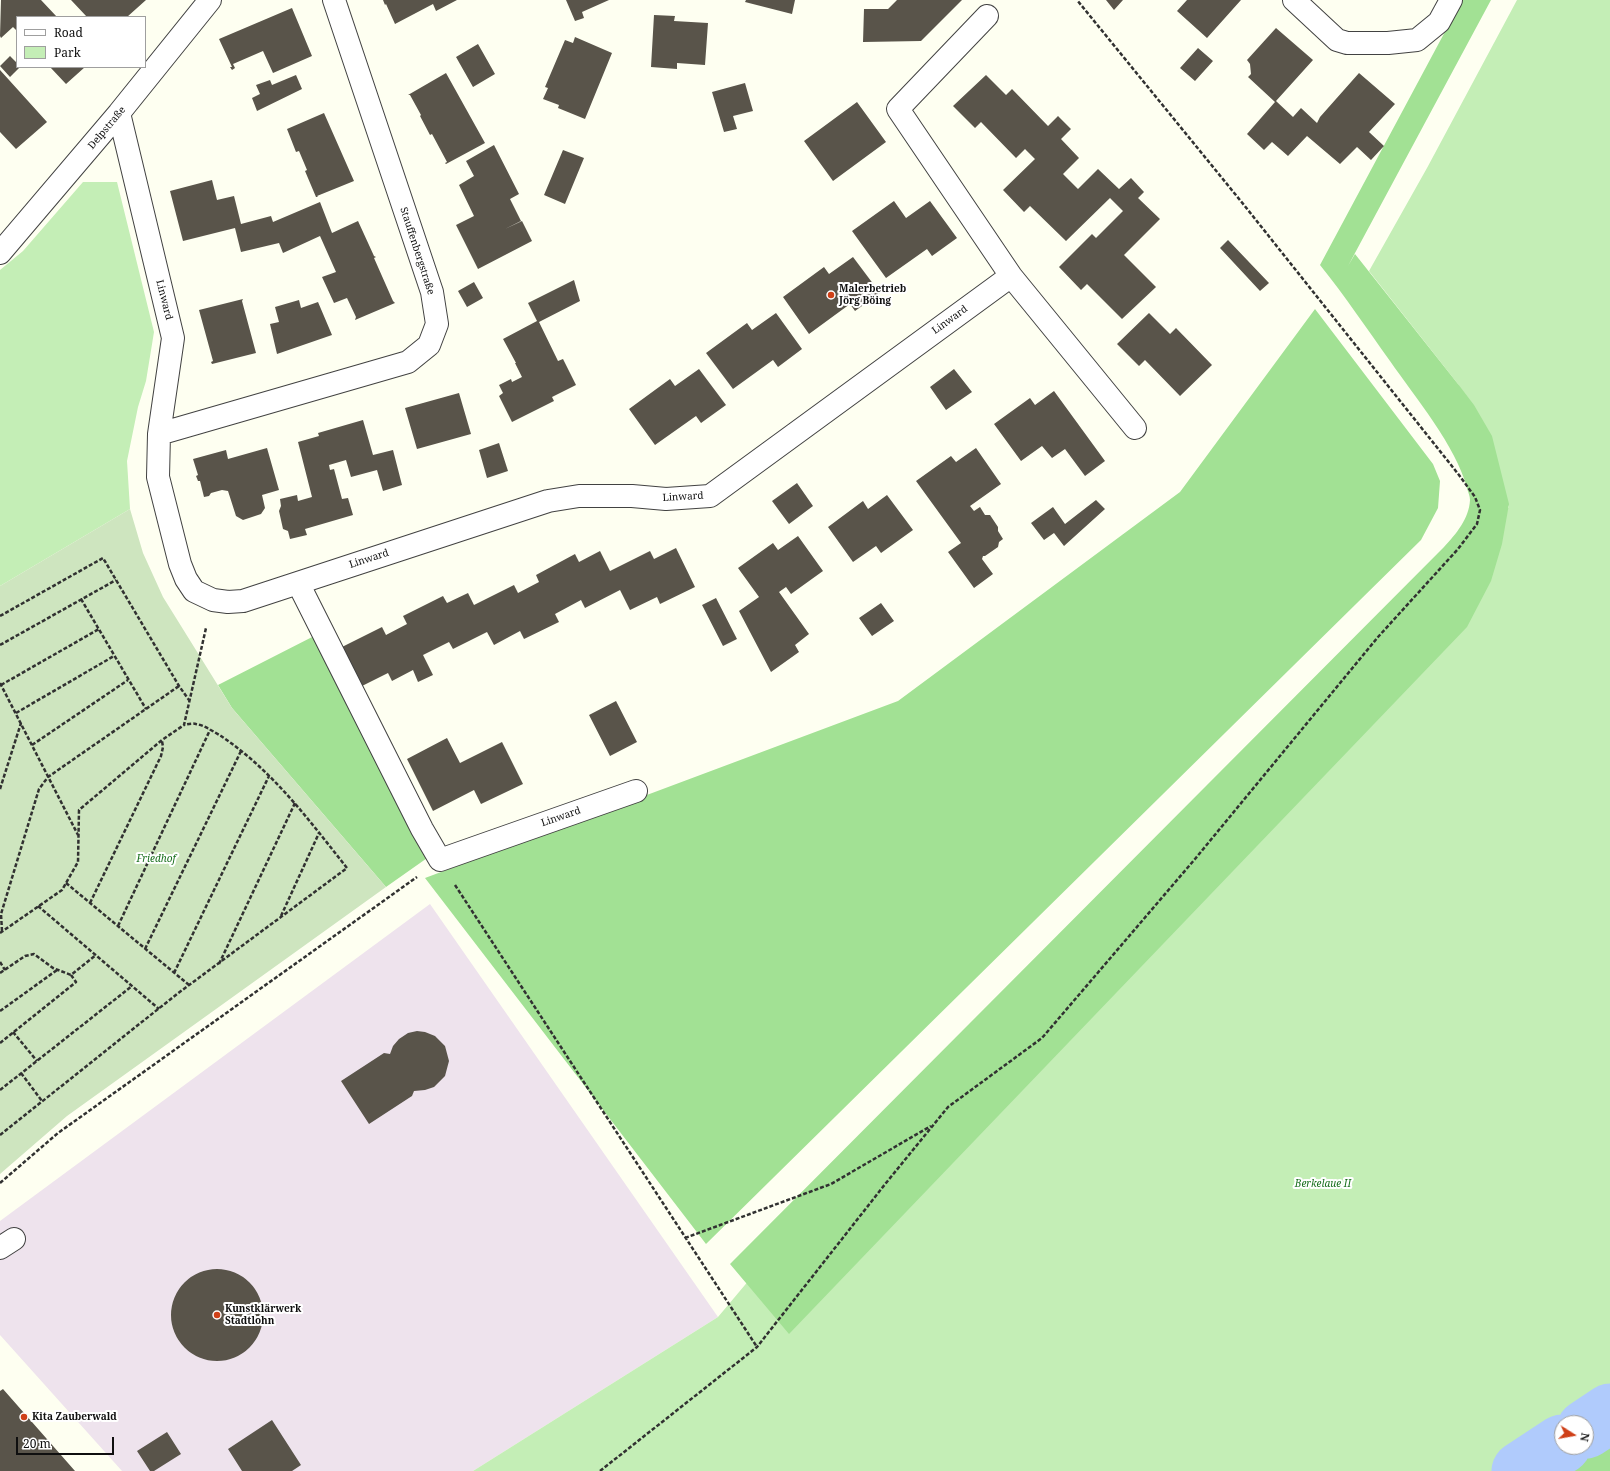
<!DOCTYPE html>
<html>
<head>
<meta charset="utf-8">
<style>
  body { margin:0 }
  #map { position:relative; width:1610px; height:1471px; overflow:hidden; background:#fefff1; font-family:"Noto Serif",serif }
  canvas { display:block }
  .legend { position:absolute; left:16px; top:16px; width:130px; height:52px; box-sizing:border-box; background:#fff; border:1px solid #9f9f9f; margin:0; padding:5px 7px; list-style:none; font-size:12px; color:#0f0f0f }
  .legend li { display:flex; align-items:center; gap:8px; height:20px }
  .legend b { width:20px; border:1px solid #9f9f9f }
  .north { position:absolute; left:1554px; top:1415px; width:40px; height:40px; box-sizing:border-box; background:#fff; border:1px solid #9f9f9f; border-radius:50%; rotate:101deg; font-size:11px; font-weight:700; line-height:16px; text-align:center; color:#0f0f0f }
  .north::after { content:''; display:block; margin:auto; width:14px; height:18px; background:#cf4018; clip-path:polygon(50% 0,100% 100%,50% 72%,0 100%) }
  .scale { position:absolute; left:16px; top:1437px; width:98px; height:18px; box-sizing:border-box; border:2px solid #0f0f0f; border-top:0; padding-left:5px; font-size:12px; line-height:14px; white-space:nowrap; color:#0f0f0f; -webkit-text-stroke:3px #fff; paint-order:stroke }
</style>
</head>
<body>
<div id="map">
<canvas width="1610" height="1471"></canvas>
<ul class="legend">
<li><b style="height:5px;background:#fff"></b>Road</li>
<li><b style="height:11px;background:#c4eeb6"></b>Park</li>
</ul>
<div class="north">N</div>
<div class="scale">20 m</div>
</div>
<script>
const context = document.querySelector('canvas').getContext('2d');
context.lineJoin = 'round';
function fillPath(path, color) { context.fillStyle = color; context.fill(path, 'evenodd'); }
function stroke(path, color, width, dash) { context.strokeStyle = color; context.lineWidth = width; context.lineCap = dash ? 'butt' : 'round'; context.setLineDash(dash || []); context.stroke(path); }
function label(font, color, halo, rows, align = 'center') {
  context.font = font + ' "Noto Serif",serif'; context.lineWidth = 4; context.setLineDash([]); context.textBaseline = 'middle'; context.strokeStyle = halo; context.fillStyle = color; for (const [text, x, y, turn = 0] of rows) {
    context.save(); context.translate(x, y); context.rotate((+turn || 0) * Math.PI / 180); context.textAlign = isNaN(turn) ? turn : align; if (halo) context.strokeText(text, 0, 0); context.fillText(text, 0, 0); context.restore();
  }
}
fillPath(new Path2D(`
  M430,904L718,1317L473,1471H122L0,1335V1221Z`), '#eee3ed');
fillPath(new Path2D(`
  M1517,0H1610V1471H473L718,1317L755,1273L1509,507L1458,384L1369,271L1427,168ZM1562,1423H1586V1447H1562Z
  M83,182H117L154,332L146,381L138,407L127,461L130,509L0,586V270L23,251Z`), '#c4eeb6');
fillPath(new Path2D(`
  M1462,0H1491L1348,266L1355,254L1458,384L1474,405L1492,436L1509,504L1502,544L1491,581L1467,627L789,1334L730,1264L1444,547C1456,534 1469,519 1470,500C1470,496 1468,492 1467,488C1456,446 1415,397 1390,361C1367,329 1345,296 1320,265Z
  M1315,309L1433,464L1440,481L1438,508L1421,540L706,1244L425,878L898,701L1180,492Z
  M318,634L430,856L386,887L232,708L218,685Z
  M1610,1440V1471H1551L1587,1450Z`), '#a2e194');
fillPath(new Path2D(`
  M130,509L143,553L163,597L232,708L386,887L67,1116L0,1174V586Z`), '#cee5bf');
stroke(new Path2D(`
  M1586,1429L1610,1413
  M1521,1471L1562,1444`), '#b0cbfc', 59);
fillPath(new Path2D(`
  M1,0H41L57,17H17V31L13,27L1,38L0,36Z
  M71,0H146L127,17H87Z
  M383,0H457L436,11L433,4L395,24L386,4L385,5Z
  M566,0H609L582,12L584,18L575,21Z
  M746,0H795L792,14L745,2Z
  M897,0H962L921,41L863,42L864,9H888Z
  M1106,0H1123L1114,10Z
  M1187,0H1241L1207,38L1177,11Z
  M292,8L312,56L273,73L263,51L233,64L235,68L232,70L230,67H232L219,39Z
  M654,15L675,16L674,21L708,23L705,65L677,63V69L651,67Z
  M1276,28L1313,60L1276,101L1293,117L1301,108L1317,123L1320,117L1359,73L1395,104L1369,132L1384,146L1371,160L1357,147L1340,164L1307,136L1288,156L1272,142L1264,150L1247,134L1275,102L1248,77L1251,74L1250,64L1247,60Z
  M575,37L612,53L585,119L558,108L559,105L543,99L548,88L545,87L565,40L573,43Z
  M478,44L495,74L473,87L456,57Z
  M1198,48L1213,61L1195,81L1180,68Z
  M10,56L17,63V67H20L10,77L0,66Z
  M50,67H85L66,84Z
  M0,70L47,122L16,149L0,132Z
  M446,73L485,143L446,164L445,163L447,162L432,134L430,135L420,116L421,115L410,95H408Z
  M296,75L302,89L257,111L252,98L260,94L256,85L270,80L272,85Z
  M986,75L1006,95L1012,89L1048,126L1058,116L1071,129L1061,139L1079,158L1063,174L1078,189L1098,169L1119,189L1131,178L1144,192L1138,198L1160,219L1124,255L1156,287L1122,319L1087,284L1081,290L1059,267L1092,234L1096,238L1123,211L1110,198L1066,241L1030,206L1024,212L1003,190L1035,159L1025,149L1016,158L981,122L975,128L953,106Z
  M745,83L753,111L733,116L737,129L724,132L712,92Z
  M857,102L886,142L833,181L804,141Z
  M324,113L354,181L317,196L318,197H316L305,171L307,170L299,151L296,152L287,129Z
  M494,145L519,194L510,199L521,221L505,229L522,221L532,241L478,269L456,225L474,216L459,185L474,176L466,161Z
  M563,150L584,158L565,204L544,195Z
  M212,180L217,200L234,196L241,224L271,216L273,222L320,202L332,233L358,221L374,256L376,257L374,258L393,301L395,303L355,320L356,317L347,298L334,303L322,277L336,272L320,236L283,253L279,243L241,252L235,228L183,241L170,191Z
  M894,201L906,218L930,201L957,238L932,256L927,249L886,278L852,231Z
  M1228,240L1269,283L1260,291L1220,248Z
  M853,257L880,293L855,311L850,304L809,334L783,297L824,267L829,274Z
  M574,280L580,301L539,322L558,361L563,359L576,385L552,397L554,401L512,422L499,396L503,393L499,385L511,379L512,382L522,377L515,363H516L503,339L537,321L528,303Z
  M474,282L483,298L467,307L458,291Z
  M243,299L242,301L256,353L212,364L211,362L213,361L199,310Z
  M299,300L301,308L318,302L332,335L277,354L270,324L279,322L275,307Z
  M776,313L802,349L778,367L773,360L733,389L706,353L747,323L752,330Z
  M1149,313L1170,334L1176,328L1212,365L1180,396L1145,360L1139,366L1117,344Z
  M699,369L726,405L701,423L696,416L655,445L629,409L670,379L675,386Z
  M954,369L972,392L946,410L930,387Z
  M1054,391L1105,461L1085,476L1065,449L1052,458L1042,446L1021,461L994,424L1030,398L1035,405Z
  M459,393L471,434L417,449L405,408Z
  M363,420L373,455L393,450L402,485L383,491L377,470L351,477L346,460L329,465L330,470L334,469L342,499L348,498L353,515L305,529L307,535L290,539L288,531L283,529L279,511L281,506L280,499L297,495L298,501L312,497L298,442L319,436L318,433Z
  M499,443L508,471L487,478L479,450Z
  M267,448L279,490L262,495L265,508L261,514L243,520L236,516L228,491L222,490L211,493L209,496L204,497L200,481H198L196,476L198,475L193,459L226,450L228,459Z
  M976,448L1001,484L970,506L974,511L980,507L985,515H990L998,527V531L1003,539L999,542L998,547L985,556H983L982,559L993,574L974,588L948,552L961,543L916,481L951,456L956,462Z
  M797,483L813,506L789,524L772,501Z
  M887,495L913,530L881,553L876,546L853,562L828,527L863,501L868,509Z
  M1096,500L1105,509L1064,546L1054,533L1044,540L1031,523L1053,507L1065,524Z
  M798,536L823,571L791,594L786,587L779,592L809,634L795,645L799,652L771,672L739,611L759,597L738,568L773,543L778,550Z
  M676,548L695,587L660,604L657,597L630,610L620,590L585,608L581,600L555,614L559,622L524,639L520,631L494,645L487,632L453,649L449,642L423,655L433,675L418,682L413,670L392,681L388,673L362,686L342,647L382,627L386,635L407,624L403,616L443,596L447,603L468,593L474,605L514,585L518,593L539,582L536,575L575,554L579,562L600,551L610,571L650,551L654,559Z
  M716,598L737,639L723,646L702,605Z
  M881,603L894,621L872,636L859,618Z
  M616,701L637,742L610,756L589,715Z
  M447,738L460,763L502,742L523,784L481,804L474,790L433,811L407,759Z
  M417,1031L425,1032L435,1036L445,1046L449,1061L445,1076L434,1087L425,1090L414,1091L412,1096L369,1124L341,1081L384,1053L390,1054L393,1046L399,1039L408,1033Z
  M171 1315a46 46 0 1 1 92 0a46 46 0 1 1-92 0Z
  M3,1389L75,1471H0V1391Z
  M272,1420L301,1465L292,1471H242L228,1449Z
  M167,1432L181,1454L154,1471H150L137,1451Z`), '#59544a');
const street = new Path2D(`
  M1294,0L1337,40L1347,43H1388L1417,40L1439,22L1451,0
  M987,16L898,109L1011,276L1135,428
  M119,113L173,338L159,434L158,477L180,564L186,579L194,591L213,600L228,602L243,601L548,501L579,496H632L666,499L710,496L1011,276
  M0,253L119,113L210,0
  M159,434L408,362L429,345L437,324L432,292L334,0
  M298,583L422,829L440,860L636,791
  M0,1248L14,1239`);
stroke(street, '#424242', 24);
stroke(new Path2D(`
  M81,599L146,709
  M0,616L103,558L179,686L189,700
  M0,645L116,580
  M0,683L78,835
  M1,685L99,629
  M16,713L114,656
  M32,745L128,680
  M0,789L21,723
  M66,883L189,985
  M455,885L757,1347
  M90,903L161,756L163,747L162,741
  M38,906L159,1009
  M281,916L319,833
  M118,926L210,730
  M2,931L1,914L39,789L48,777L179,686
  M0,933L62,890L78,862L79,810L162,740L184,725L206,628
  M145,949L241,751
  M0,962L5,970
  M219,964L295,803
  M0,973L25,956L34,954L53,968L71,975
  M174,973L269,776
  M0,1011L57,970
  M13,1032L37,1061
  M0,1043L76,982L71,975L96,955
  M21,1073L42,1101
  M0,1090L132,986
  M0,1135L177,994L347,868C309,820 272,770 221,736C214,732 204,725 196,724C193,723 188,724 184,725
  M0,1183L58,1133L417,877
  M685,1238L831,1184L931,1126
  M600,1471L757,1347L886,1183L948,1107L1042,1038L1195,859L1378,637L1458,549L1477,524L1480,510L1475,497L1459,475L1244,205L1077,0`), '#313131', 2.5, [4, 2]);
stroke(street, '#fff', 22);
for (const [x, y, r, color] of [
  [831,295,4,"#cf4018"],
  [217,1315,4,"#cf4018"],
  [24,1417,4,"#cf4018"]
]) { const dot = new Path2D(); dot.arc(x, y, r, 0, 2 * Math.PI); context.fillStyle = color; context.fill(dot); stroke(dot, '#fff', 1.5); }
label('10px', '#0f0f0f', '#fff', [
  ["Delpstraße",107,128,-50],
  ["Stauffenbergstraße",417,251,72],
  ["Linward",164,300,76],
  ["Linward",950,320,-36],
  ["Linward",683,497,-3],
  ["Linward",369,559,-18],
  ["Linward",561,817,-19]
]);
label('bold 10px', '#0f0f0f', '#fff', [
  ["Malerbetrieb",839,289],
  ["Jörg Böing",839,301],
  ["Kunstklärwerk",225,1309],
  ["Stadtlohn",225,1321],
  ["Kita Zauberwald",32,1417]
], 'left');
label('italic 10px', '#186f1d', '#fff', [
  ["Friedhof",156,859],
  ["Berkelaue II",1323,1184]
]);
</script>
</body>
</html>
